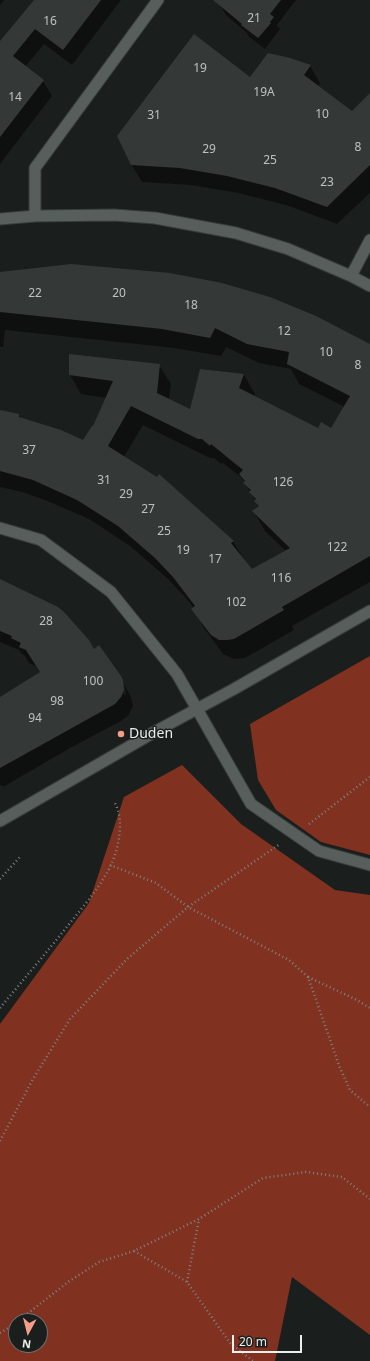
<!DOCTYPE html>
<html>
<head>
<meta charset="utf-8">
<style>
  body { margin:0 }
  #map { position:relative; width:370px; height:1361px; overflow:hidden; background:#1a1f1d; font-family:"Noto Sans",sans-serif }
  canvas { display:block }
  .north { position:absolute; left:8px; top:1313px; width:40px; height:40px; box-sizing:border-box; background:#1a1f1d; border:1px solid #6e7270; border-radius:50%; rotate:187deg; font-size:11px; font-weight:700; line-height:16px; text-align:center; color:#ebefed }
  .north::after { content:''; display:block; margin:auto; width:14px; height:18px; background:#f49e89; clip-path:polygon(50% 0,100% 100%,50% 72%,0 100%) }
  .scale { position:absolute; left:232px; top:1335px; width:70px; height:18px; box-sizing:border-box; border:2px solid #ebefed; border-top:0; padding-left:5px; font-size:12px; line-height:14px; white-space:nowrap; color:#ebefed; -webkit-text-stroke:3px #1a1f1d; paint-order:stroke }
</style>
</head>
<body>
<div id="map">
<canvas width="370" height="1361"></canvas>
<div class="north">N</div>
<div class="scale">20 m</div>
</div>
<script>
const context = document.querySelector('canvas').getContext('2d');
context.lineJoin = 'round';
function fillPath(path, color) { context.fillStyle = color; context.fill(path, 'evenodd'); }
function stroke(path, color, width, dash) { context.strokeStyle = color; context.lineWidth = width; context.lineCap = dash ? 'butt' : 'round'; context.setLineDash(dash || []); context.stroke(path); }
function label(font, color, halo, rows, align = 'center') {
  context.font = font + ' "Noto Sans",sans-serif'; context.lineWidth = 3; context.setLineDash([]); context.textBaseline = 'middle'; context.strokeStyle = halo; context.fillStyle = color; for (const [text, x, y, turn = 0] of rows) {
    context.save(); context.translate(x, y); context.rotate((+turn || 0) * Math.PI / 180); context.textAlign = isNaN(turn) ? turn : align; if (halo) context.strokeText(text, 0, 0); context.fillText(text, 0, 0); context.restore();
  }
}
fillPath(new Path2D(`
  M370,656V855L321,842L276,810L258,780L250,724Z
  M182,765L241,824L335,890L370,895V1335L292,1277L275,1361H0V1024L89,903L124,797ZM16,1321H40V1345H16Z`), '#81311f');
fillPath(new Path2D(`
  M0,0H4L0,5Z
  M36,0H121L72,65L44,44L25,67L43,81L52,96L0,164V43Z
  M222,0H296L277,25L280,29L265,49L249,37L247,33L226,15L219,4Z
  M290,59L310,66L320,83L318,86L352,112L370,100V193L337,224L286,205L238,193L191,185L142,182L131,164L251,78Z
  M0,273L370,345V582L292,626L294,630L245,658L234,659L223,654L204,628L193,609L194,608L185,597L167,578L130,546L89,519L45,500L22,492L0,487V411L19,415L21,419L84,442L94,428L107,398L81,394L70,375L159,365L171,384L169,400L191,411L201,370L244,375L255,394L254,396L318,429L332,430L345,407L299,384L291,369L259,363L226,347L221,356L174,348L5,330L3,347H0ZM143,425L210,458H214L221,464L223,463L242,478L259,507L254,512L265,531L286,551L252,570L245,561L233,541L124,457Z
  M0,581L94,650L122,680L124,695L126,694L124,684L131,697L133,706L128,716L121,721L72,747L3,787L2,785L0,786V698L41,673L36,666L29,663L25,656L21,653L19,650L0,642Z`), '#0007');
fillPath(new Path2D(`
  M34,0H101L63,50L35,29L13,56L44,80L0,137V41Z
  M213,0H281L270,14L274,17L270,22L271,23L258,38L241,25L242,24Z
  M194,34L250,77L268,53L290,58L311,65L304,75L352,111L370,93V165L327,207L275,188L227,176L180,168L131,165L117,136Z
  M71,264L170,273L222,283L270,297L316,316L370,344V556L282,607L284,610L234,639L227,640H219L211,635L191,609L195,606L173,577L155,558L118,526L77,500L33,480L0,471V410L19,414V417L61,430L83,440L92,426H93L113,381L69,375V354L160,364L157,393L190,409L200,369L244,374L239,388L318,428L321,422L331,428L350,396L287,364L289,352L247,344L215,328L210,338L162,329L0,312V272ZM131,406L198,439H202L210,446L211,444L243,470L239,474L245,481L243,483L251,490L249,492L256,499L254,501L259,506L252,511L290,548L252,569L231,543L234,541L159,474L157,477L108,446Z
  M0,579L58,607L64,612L89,640L94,649L99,645L121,676L123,680L124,690L121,697L115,704L0,768V697L40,672L26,650L19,647L21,643L11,638L12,636L0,631Z`), '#343937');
const service = new Path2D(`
  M197,709L251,804L319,851L370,865`);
const minor = new Path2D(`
  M35,216V168L158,0
  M0,219L35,216L114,215L155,218L236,233L288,249L351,276L370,286
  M351,276L370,240
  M0,528L41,540L111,592L177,674L197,709`);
const tertiary = new Path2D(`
  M0,821L158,730L234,689L370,611`);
stroke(service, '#383c3a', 13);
stroke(minor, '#383c3a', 13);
stroke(tertiary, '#383c3a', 13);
stroke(new Path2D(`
  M309,824L370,777
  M110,865L156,883L188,907L289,960L308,977L340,1068L350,1090L370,1107
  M0,879L20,857
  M308,977L355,999L370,1008
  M0,1008C23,980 47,952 70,923C82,908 95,893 105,876C117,858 126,823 115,803
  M0,1141L33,1079L70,1019L127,959L188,907L280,844
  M134,1251L187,1282L230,1343L253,1361
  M187,1282L199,1219
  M18,1321L68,1282L99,1262L134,1251L199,1219L263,1178L306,1172L342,1177L370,1199
  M0,1333L16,1323`), '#7e8381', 2.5, [1, 3]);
stroke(service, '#585e5b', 11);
stroke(minor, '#585e5b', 11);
stroke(tertiary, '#585e5b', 11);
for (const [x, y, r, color] of [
  [121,734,4,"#f49e89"]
]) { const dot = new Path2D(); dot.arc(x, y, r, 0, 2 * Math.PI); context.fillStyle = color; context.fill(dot); stroke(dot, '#1a1f1d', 1.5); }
label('12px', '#bdc2c0', null, [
  ["21",254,19],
  ["16",50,22],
  ["19",200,69],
  ["19A",264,93],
  ["14",15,98],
  ["10",322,115],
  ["31",154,116],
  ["8",358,148],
  ["29",209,150],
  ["25",270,161],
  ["23",327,183],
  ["22",35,294],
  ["20",119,294],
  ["18",191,306],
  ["12",284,332],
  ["10",326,353],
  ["8",358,366],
  ["37",29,451],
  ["31",104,481],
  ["126",283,483],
  ["29",126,495],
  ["27",148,510],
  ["25",164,532],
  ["122",337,548],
  ["19",183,551],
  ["17",215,560],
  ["116",281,579],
  ["102",236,603],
  ["28",46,622],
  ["100",93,682],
  ["98",57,702],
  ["94",35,719]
]);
label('14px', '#ebefed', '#1a1f1d', [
  ["Duden",129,734]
], 'left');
</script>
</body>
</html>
